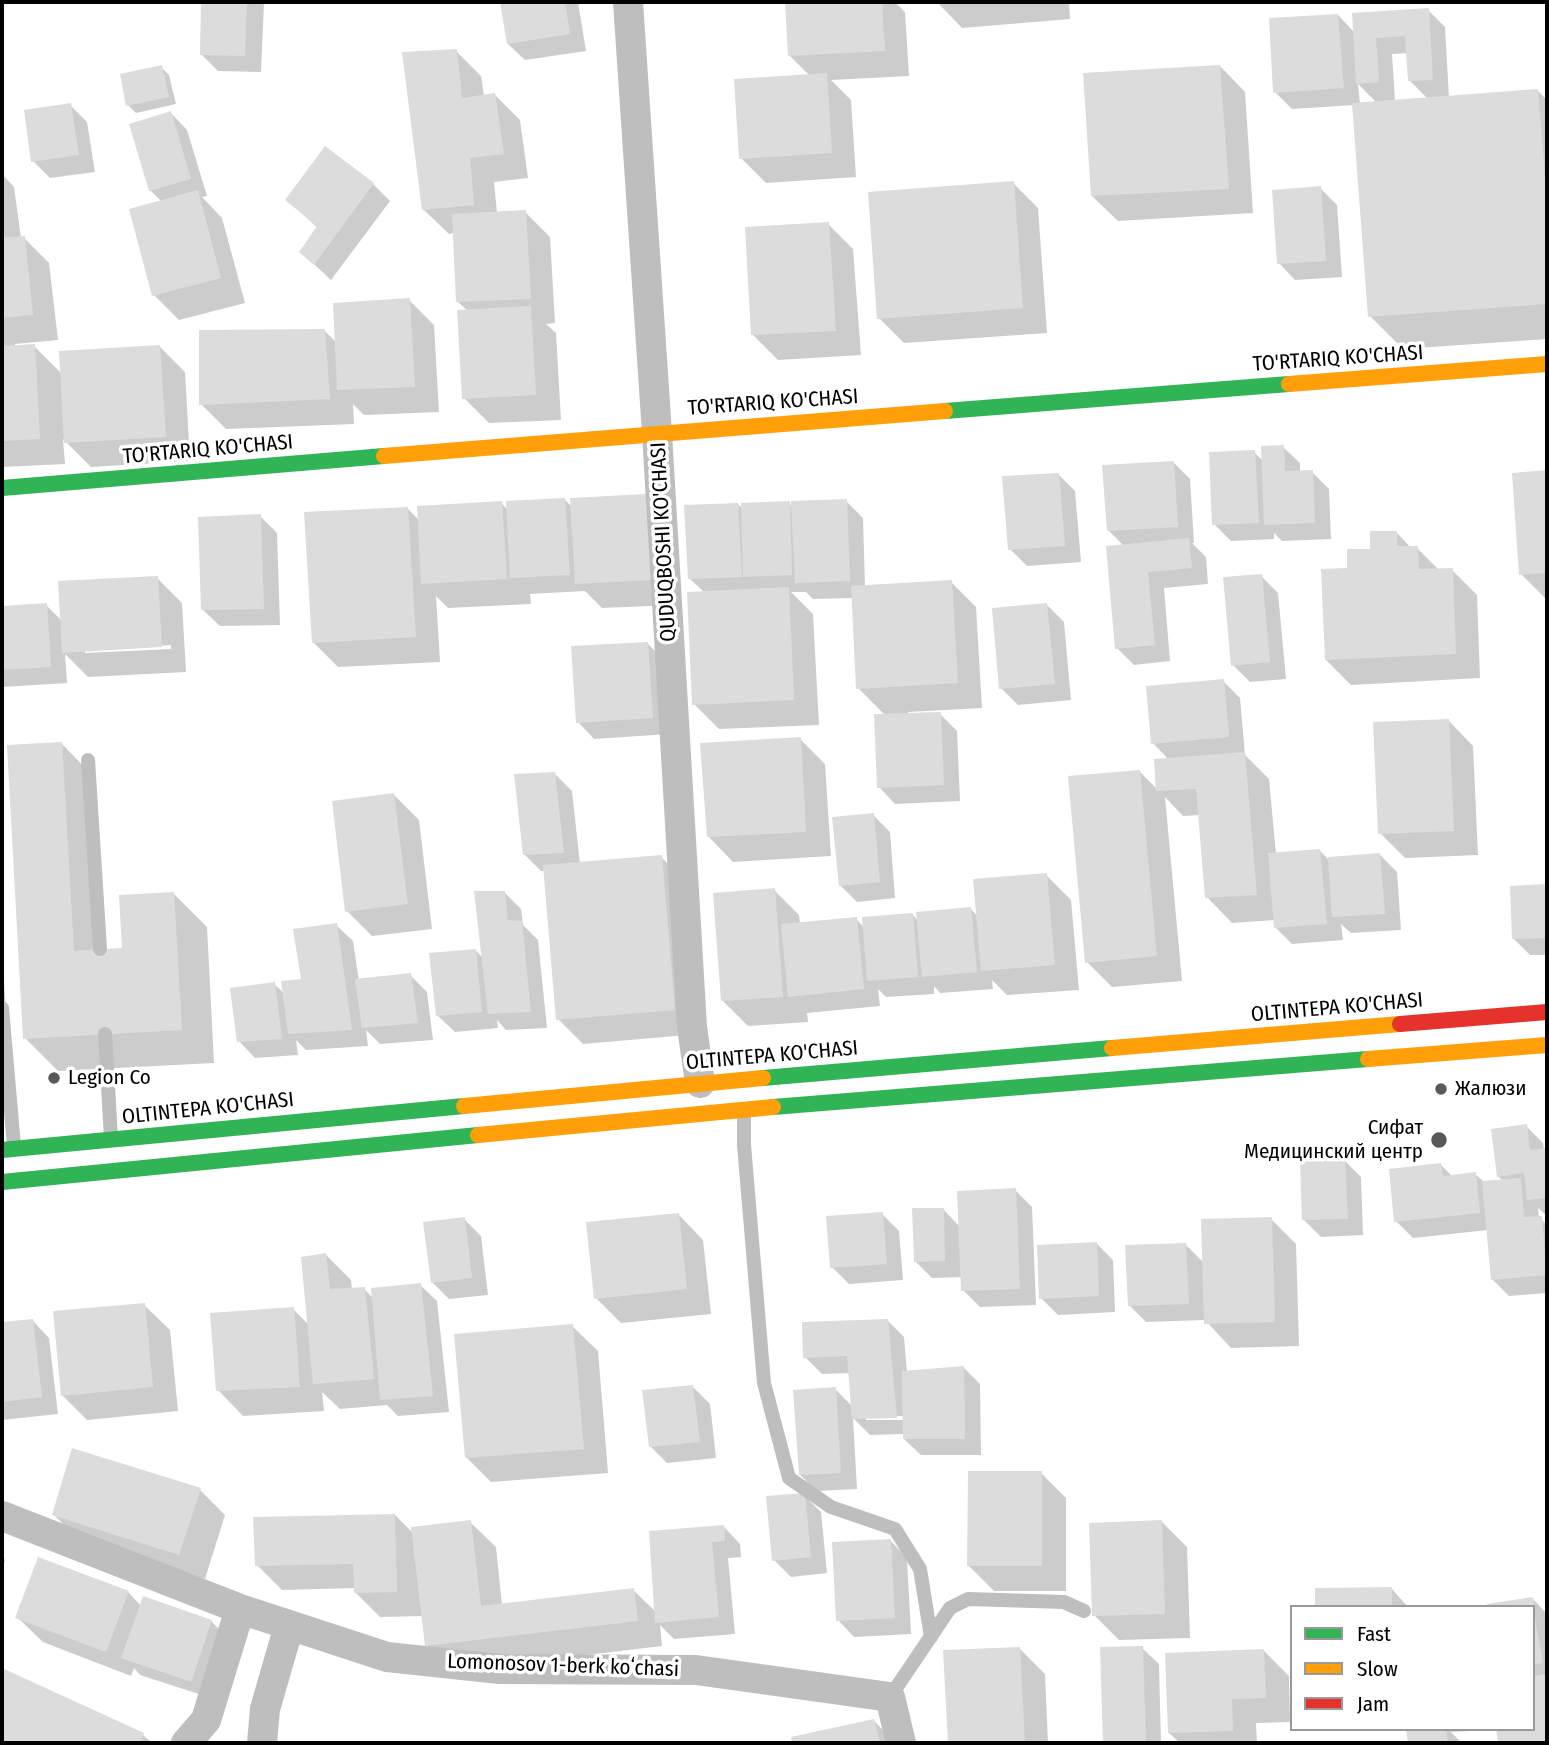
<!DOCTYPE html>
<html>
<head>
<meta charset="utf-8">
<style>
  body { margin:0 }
  #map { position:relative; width:1549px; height:1745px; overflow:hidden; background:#fff; font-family:"Fira Sans Condensed",sans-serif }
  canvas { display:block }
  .frame { position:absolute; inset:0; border:4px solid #000; pointer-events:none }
  .legend { position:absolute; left:1290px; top:1605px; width:245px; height:126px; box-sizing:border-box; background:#fff; border:2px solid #999; margin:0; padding:9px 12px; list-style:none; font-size:21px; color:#000 }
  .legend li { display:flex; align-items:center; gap:14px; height:35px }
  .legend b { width:35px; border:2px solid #999 }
</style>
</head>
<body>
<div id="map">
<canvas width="1549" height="1745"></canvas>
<div class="frame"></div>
<ul class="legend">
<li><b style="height:9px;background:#30b455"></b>Fast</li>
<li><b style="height:9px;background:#ff9f0a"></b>Slow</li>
<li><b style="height:9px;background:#e5322d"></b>Jam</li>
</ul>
</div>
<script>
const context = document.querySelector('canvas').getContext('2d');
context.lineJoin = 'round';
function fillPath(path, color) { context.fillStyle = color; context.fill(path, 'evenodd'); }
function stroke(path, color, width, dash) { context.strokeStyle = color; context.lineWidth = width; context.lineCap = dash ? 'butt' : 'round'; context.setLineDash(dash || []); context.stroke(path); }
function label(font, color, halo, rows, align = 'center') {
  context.font = font + ' "Fira Sans Condensed",sans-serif'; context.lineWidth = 7; context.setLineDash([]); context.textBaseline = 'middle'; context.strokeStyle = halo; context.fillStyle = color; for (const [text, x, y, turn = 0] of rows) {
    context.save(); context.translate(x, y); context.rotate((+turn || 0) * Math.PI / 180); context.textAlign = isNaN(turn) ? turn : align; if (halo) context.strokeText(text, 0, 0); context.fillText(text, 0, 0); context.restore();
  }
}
fillPath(new Path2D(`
  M203,2H264L261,72L218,71L201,54Z
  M502,2H578L586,51L525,60L508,44Z
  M787,2H895L905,12L909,76L831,80L851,100L856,177L766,183L741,158L810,76L790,56Z
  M937,2H1069L1070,19L962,28Z
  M1428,10L1445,27L1449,98L1538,91L1547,100V339L1403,349L1370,316L1354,105L1292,109L1275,92L1338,15L1354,32ZM1408,53L1409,80L1428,99L1395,101L1392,54ZM1358,84L1377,103L1360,104Z
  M456,51L481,76L484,96L495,95L520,120L528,178L494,182L497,213L525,212L550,237L555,323L546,324L556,333L561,420L489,423L464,398L468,311L458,302L454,233L449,234L423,209Z
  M1220,66L1245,92L1253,213L1118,221L1092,196Z
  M161,67L169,75L176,104L136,113L128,105Z
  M70,105L87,122L95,172L50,178L33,161Z
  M171,113L187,130L207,196L202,197L222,218L245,303L179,320L154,295L162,202L150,190Z
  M325,149L373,184L390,201L331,280L301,252L318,228L287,200Z
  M2,174L14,187L21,238H24L49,263L58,340L15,344V347L34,346L62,374L160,347L185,372L190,461L91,467L63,439L65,464L2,467Z
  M1013,183L1038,208L1047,333L904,343L879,318Z
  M1320,188L1337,205L1342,277L1295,280L1279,263Z
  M828,224L853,249L861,355L778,360L753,335Z
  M409,300L434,325L439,412L364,415L353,404L354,424L226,429L201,404L324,330L337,343Z
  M1283,447L1300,463V472H1312L1329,489L1331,539L1282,541L1274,533V539L1231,541L1214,524L1254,452L1263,461Z
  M1173,462L1190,479L1194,543H1192L1206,557L1208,584L1164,588L1170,661L1134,665L1117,648L1124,546L1109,531Z
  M1547,472V599H1546L1521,574L1514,474Z
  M1058,474L1075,491L1081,562L1027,566L1010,549Z
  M572,499L675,605L602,608L585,591L530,594L531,604L448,608L436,596L440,662L338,667L313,642L407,508L419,520L501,503L508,510L565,500L572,507Z
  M846,501L863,518L865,587L951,582L976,607L982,708L908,712V715L940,714L957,731L960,801L895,804L879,787L886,716L858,688L853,598L813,599L806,592H791L813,614L819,725L719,729L694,704L705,593L689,578L738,504L743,509L789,503L793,507Z
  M260,516L277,533L280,625L220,626L203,610Z
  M1397,533L1411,548H1417L1439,570H1452L1477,595L1480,678L1351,685L1326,660L1372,550Z
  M1261,576L1278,593L1286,679L1250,682L1233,665Z
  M157,578L182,603L186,672L88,677L65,654L67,683L2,687V608L46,605L62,621ZM171,645V649L85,653V650Z
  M1047,605L1064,622L1071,700L1018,705L1001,688Z
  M648,644L665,661L669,734L594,739L578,722Z
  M1223,681L1240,698L1245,755L1269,779L1276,854L1320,851L1328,859L1380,855L1397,872L1401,930L1351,933L1341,924L1343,940L1292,944L1275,927V920L1232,923L1207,897L1200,815L1183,816L1165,797L1182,981L1112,987L1087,962L1139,771L1158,790L1169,760L1153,743Z
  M1448,720L1473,746L1478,855L1405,858L1380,833Z
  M800,739L825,764L831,856L733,862L708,836Z
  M62,744L94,777L104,951L124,950L174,894L207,927L214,1063L58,1071L25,1038Z
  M555,774L572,791L580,864L661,857L686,882L699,1034L583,1044L558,1019L545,871H541L524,854Z
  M394,795L419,820L432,929L372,936L347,911Z
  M873,815L890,832L895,898L857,902L840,885Z
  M1046,875L1071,900L1079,990L1007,995L992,980L993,989L940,993L934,986V994L886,997L878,989L880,1006L807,1013L808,1022L748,1026L723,1001L774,890L799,915L800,924L856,919L865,928L913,915L918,921L971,909L978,917Z
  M1547,886V955H1530L1514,939L1512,887Z
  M504,892L521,909L523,925L538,940L547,1028L506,1030L497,1020L498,1028L455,1032L438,1016L476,951L484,959Z
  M336,925L353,941L359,981L410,975L427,992L433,1040L380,1044L366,1030L368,1046L306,1050L296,1040L298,1055L255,1058L239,1041L274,984L285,994L303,981Z
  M2,952L9,1051L2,1060Z
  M1526,1126L1543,1143L1544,1150H1547V1216L1538,1208L1539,1218L1547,1224V1293L1509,1296L1492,1279L1488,1230L1413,1238L1396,1221L1441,1165L1452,1176L1475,1174L1484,1182L1503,1181L1498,1176Z
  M1344,1160L1361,1177L1363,1235L1321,1237L1304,1220Z
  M1015,1190L1032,1207L1036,1305L980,1307L963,1290L962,1277L932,1278L915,1261L943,1209L960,1227Z
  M678,1214L703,1240L711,1314L621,1323L596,1298Z
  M882,1214L899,1231L903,1280L849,1284L832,1267Z
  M464,1219L481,1236L488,1295L449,1299L432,1282Z
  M1271,1219L1296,1244L1299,1346L1231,1348L1205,1320L1146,1322L1129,1305L1186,1245L1204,1263Z
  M1096,1243L1113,1260L1115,1312L1058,1315L1041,1298Z
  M326,1255L351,1280L352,1290L364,1289L374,1299L420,1285L437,1301L449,1412L398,1416L387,1405L340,1409L322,1392L324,1411L243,1416L218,1390L293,1309L309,1325Z
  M144,1305L170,1330L178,1411L87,1420L62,1395Z
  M887,1320L904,1337L907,1372L963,1367L980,1384L981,1455H921L904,1439V1434L870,1435L853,1418L857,1489L817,1491L800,1475L835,1389L852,1406L850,1373L822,1374L805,1357ZM906,1416V1420H866V1417Z
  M33,1321L49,1338L58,1414L2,1420V1324Z
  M572,1326L598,1351L608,1473L491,1482L466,1457Z
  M693,1387L710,1404L716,1458L667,1463L650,1446Z
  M1041,1473L1066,1498V1591H994L969,1566Z
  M200,1490L225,1515L205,1579L79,1540L54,1515Z
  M804,1495L821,1512L827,1573L791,1577L774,1560Z
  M395,1515L414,1534L470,1522L496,1547L502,1605L633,1590L656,1612L724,1527L740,1544L741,1557L728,1558L735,1634L674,1639L660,1625L662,1646L452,1671L427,1645L424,1616L380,1617L355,1592V1588L282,1590L257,1565Z
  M1162,1522L1187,1547L1190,1638L1119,1640L1094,1615Z
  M891,1541L907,1558L911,1634L854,1637L838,1620Z
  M2,1556L5,1560L2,1572Z
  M1391,1588L1408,1607H1317Z
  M128,1592L141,1606L211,1621L228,1638L208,1697L140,1675L134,1668L131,1676L43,1642L17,1617Z
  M1533,1599L1547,1614V1743H1499L1498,1729H1533Z
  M1019,1648L1045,1674L1048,1743H950L945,1652Z
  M1142,1648L1159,1664L1161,1743H1104L1102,1649Z
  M1264,1651L1289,1676L1290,1722L1256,1723L1257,1743H1180L1169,1733Z
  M2,1670L143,1735L152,1743H2Z
  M874,1721L896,1743H794L793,1739Z
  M1420,1729H1469L1470,1731L1451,1732L1462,1743H1409L1408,1731Z`), '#0003');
fillPath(new Path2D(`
  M201,2H247L245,56L200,55Z
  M500,2H565L570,34L507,44Z
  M785,2H882L885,51L788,56Z
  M1429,8L1433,80L1408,81L1405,36L1376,38L1379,82L1356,84L1352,13Z
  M1338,14L1344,88L1273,93L1269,18Z
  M457,49L462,98L495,93L504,154L470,158L474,205L422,210L402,52Z
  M162,65L169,97L126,106L120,74Z
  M1220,65L1229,189L1091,196L1083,73Z
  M827,73L832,153L739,159L734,79Z
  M1538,89L1547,203V304L1368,317L1352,103Z
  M71,103L79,155L31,162L24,110Z
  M171,111L191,179L149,191L129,124Z
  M325,146L374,183L314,265L299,252L317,226L285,200Z
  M1014,181L1023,308L877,319L868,192Z
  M1321,186L1326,261L1277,264L1272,190Z
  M198,190L221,278L152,296L129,209Z
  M526,210L531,299L456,302L452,214Z
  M829,222L836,331L751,335L745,227Z
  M25,236L33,315L2,318V238Z
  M410,298L415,387L337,390L333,303Z
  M531,306L536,395L462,399L457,310Z
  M325,329L330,399L199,405V330Z
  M35,344L40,439L2,441V346Z
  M160,345L166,437L64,443L59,351Z
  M1284,445L1285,471L1313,470L1315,523L1264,525L1261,446Z
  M1255,450L1259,523L1212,525L1209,452Z
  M1174,461L1178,527L1107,531L1102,465Z
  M1547,470V573L1519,575L1512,473Z
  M1059,473L1065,546L1008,550L1002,476Z
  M646,494L651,580L575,584L570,498Z
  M565,498L570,575L510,578L506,501Z
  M847,499L850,581L795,583L791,501Z
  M502,501L507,579L421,584L417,506Z
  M790,501L792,575L743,577L741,503Z
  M738,503L742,577L688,579L684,505Z
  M408,507L416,637L312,643L304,512Z
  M261,514L264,609L201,610L198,517Z
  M1370,531H1397V546H1418L1419,569L1453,568L1456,654L1325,660L1321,569L1347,568V549H1370Z
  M1189,538L1192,568L1148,572L1155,645L1115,649L1106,546Z
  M1262,574L1270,662L1231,666L1223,577Z
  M158,576L162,647L62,653L58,581Z
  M952,580L958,683L856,689L851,586Z
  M789,587L794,700L692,705L687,592Z
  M47,603L51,667L2,670V606Z
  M1047,603L1055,684L999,689L992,608Z
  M648,642L653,718L576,723L571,646Z
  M1224,679L1229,737L1151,744L1146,686Z
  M941,712L944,785L877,788L874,714Z
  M1449,719L1454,831L1378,834L1373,722Z
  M801,737L806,832L707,837L700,743Z
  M62,742L74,951L122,948L119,895L174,892L182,1030L23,1039L7,745Z
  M1245,752L1257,895L1205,898L1196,789L1156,791L1154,759Z
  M1140,770L1157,956L1085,963L1068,776Z
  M555,772L564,853L523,855L514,774Z
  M394,793L408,904L345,912L332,801Z
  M874,813L880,882L839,886L832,817Z
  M1320,849L1327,924L1274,928L1268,853Z
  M1380,853L1385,914L1332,917L1328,857Z
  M662,855L675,1010L556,1020L543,865Z
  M1047,873L1055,965L981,971L973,879Z
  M1547,884V938L1512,939L1510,886Z
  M775,888L783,997L721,1001L713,893Z
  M474,891H505L508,920L522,921L531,1012L488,1014Z
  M971,907L977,972L922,977L916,912Z
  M913,913L918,977L867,981L862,917Z
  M857,917L864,989L788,997L781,924Z
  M337,923L352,1030L288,1034L281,981L301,979L293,929Z
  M476,949L482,1012L436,1016L429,953Z
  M411,973L418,1023L362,1028L355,979Z
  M275,982L282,1039L237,1042L230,988Z
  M1527,1124L1530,1150L1547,1148V1198L1527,1200L1524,1173L1497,1177L1491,1129Z
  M1345,1159L1348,1219L1302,1220L1300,1161Z
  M1441,1163L1443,1176L1476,1172L1480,1213L1394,1222L1389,1169Z
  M1521,1178L1524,1217L1542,1216L1547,1275L1491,1280L1482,1181Z
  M1016,1188L1020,1289L961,1291L957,1191Z
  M912,1208H944L945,1261L914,1262Z
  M883,1212L887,1264L830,1268L826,1216Z
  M679,1213L687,1289L594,1299L586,1222Z
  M465,1217L472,1278L431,1283L423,1222Z
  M1272,1217L1275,1322L1204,1324L1201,1219Z
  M1097,1242L1099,1296L1039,1299L1037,1245Z
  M1186,1243L1189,1304L1128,1306L1125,1245Z
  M326,1253L330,1289L365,1287L374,1379L313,1384L301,1257Z
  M421,1283L433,1396L380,1400L371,1288Z
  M145,1303L153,1387L61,1396L53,1311Z
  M294,1307L300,1387L216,1391L210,1313Z
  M33,1319L42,1397L2,1402V1322Z
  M888,1319L897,1418L852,1419L847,1356L803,1358L802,1322Z
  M573,1324L584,1449L465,1458L454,1334Z
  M964,1366L965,1439H903L902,1371Z
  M693,1385L700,1442L649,1447L642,1390Z
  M836,1387L841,1473L799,1475L793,1390Z
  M72,1448L201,1488L179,1555L52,1515Z
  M968,1471H1042V1566H967Z
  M805,1493L811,1557L772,1561L766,1496Z
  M395,1514L397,1592L354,1593L353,1564L255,1566L253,1517Z
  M471,1520L481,1606L634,1588L638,1621L425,1646L411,1527Z
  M1162,1520L1165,1614L1092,1616L1089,1523Z
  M724,1525L725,1541L712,1542L719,1617L655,1623L649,1531Z
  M891,1539L895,1618L836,1621L832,1542Z
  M38,1557L129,1591L106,1652L15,1618Z
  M1392,1587V1607H1315V1588Z
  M143,1596L212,1620L191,1682L121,1658Z
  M1533,1597L1535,1607H1488L1487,1604Z
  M1533,1607L1543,1663L1533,1665Z
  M1143,1646L1146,1743H1103L1100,1647Z
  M1020,1647L1025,1743H948L943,1650Z
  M1264,1649L1266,1698L1232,1699L1233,1731L1168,1733L1165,1653Z
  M2,1668L144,1733L140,1743H2Z
  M1547,1674V1743H1498L1496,1729H1533V1676Z
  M874,1719L880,1743H792L791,1737Z
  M1406,1729H1446L1448,1743H1408Z`), '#dcdcdc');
stroke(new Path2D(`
  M88,760L100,949
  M2,1008L14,1146
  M105,1034L111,1138
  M744,1111V1145L764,1383L789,1478L831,1507L895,1529L920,1569L931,1637
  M890,1697L950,1608L968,1599L1064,1602L1084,1611`), '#bebebe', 14);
stroke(new Path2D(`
  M628,2L657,433L692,1027L700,1083
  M2,1516L240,1609L387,1657L500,1669L696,1670L890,1697L901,1743
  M186,1743L206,1720L240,1609
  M262,1743L265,1709L289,1626`), '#bebebe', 30);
stroke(new Path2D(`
  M945,411L1289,384
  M2,488L384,456
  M763,1078L1112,1048
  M773,1107L1368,1059
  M2,1150L464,1106
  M2,1182L478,1135`), '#30b455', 16);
stroke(new Path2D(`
  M1289,384L1547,364
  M384,456L945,411
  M1112,1048L1400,1024
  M1368,1059L1547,1045
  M464,1106L763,1078
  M478,1135L773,1107`), '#ff9f0a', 16);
stroke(new Path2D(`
  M1400,1024L1547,1012`), '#e5322d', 16);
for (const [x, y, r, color] of [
  [54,1078,7,"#595959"],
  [1441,1089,7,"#595959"],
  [1439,1140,9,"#595959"]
]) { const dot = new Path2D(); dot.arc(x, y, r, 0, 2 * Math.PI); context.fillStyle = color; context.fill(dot); stroke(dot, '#fff', 2.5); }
label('21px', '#000', '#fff', [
  ["TO'RTARIQ KO'CHASI",1338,359,-4],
  ["TO'RTARIQ KO'CHASI",773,403,-4],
  ["TO'RTARIQ KO'CHASI",208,450,-5],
  ["QUDUQBOSHI KO'CHASI",664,542,-93],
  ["OLTINTEPA KO'CHASI",1337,1008,-5],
  ["OLTINTEPA KO'CHASI",772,1056,-5],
  ["OLTINTEPA KO'CHASI",208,1109,-6],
  ["Lomonosov 1-berk koʻchasi",563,1666,2]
]);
label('21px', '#000', '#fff', [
  ["Legion Co",68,1078],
  ["Жалюзи",1455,1089],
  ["Сифат",1423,1128,"right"],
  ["Медицинский центр",1423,1152,"right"]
], 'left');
</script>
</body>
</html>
